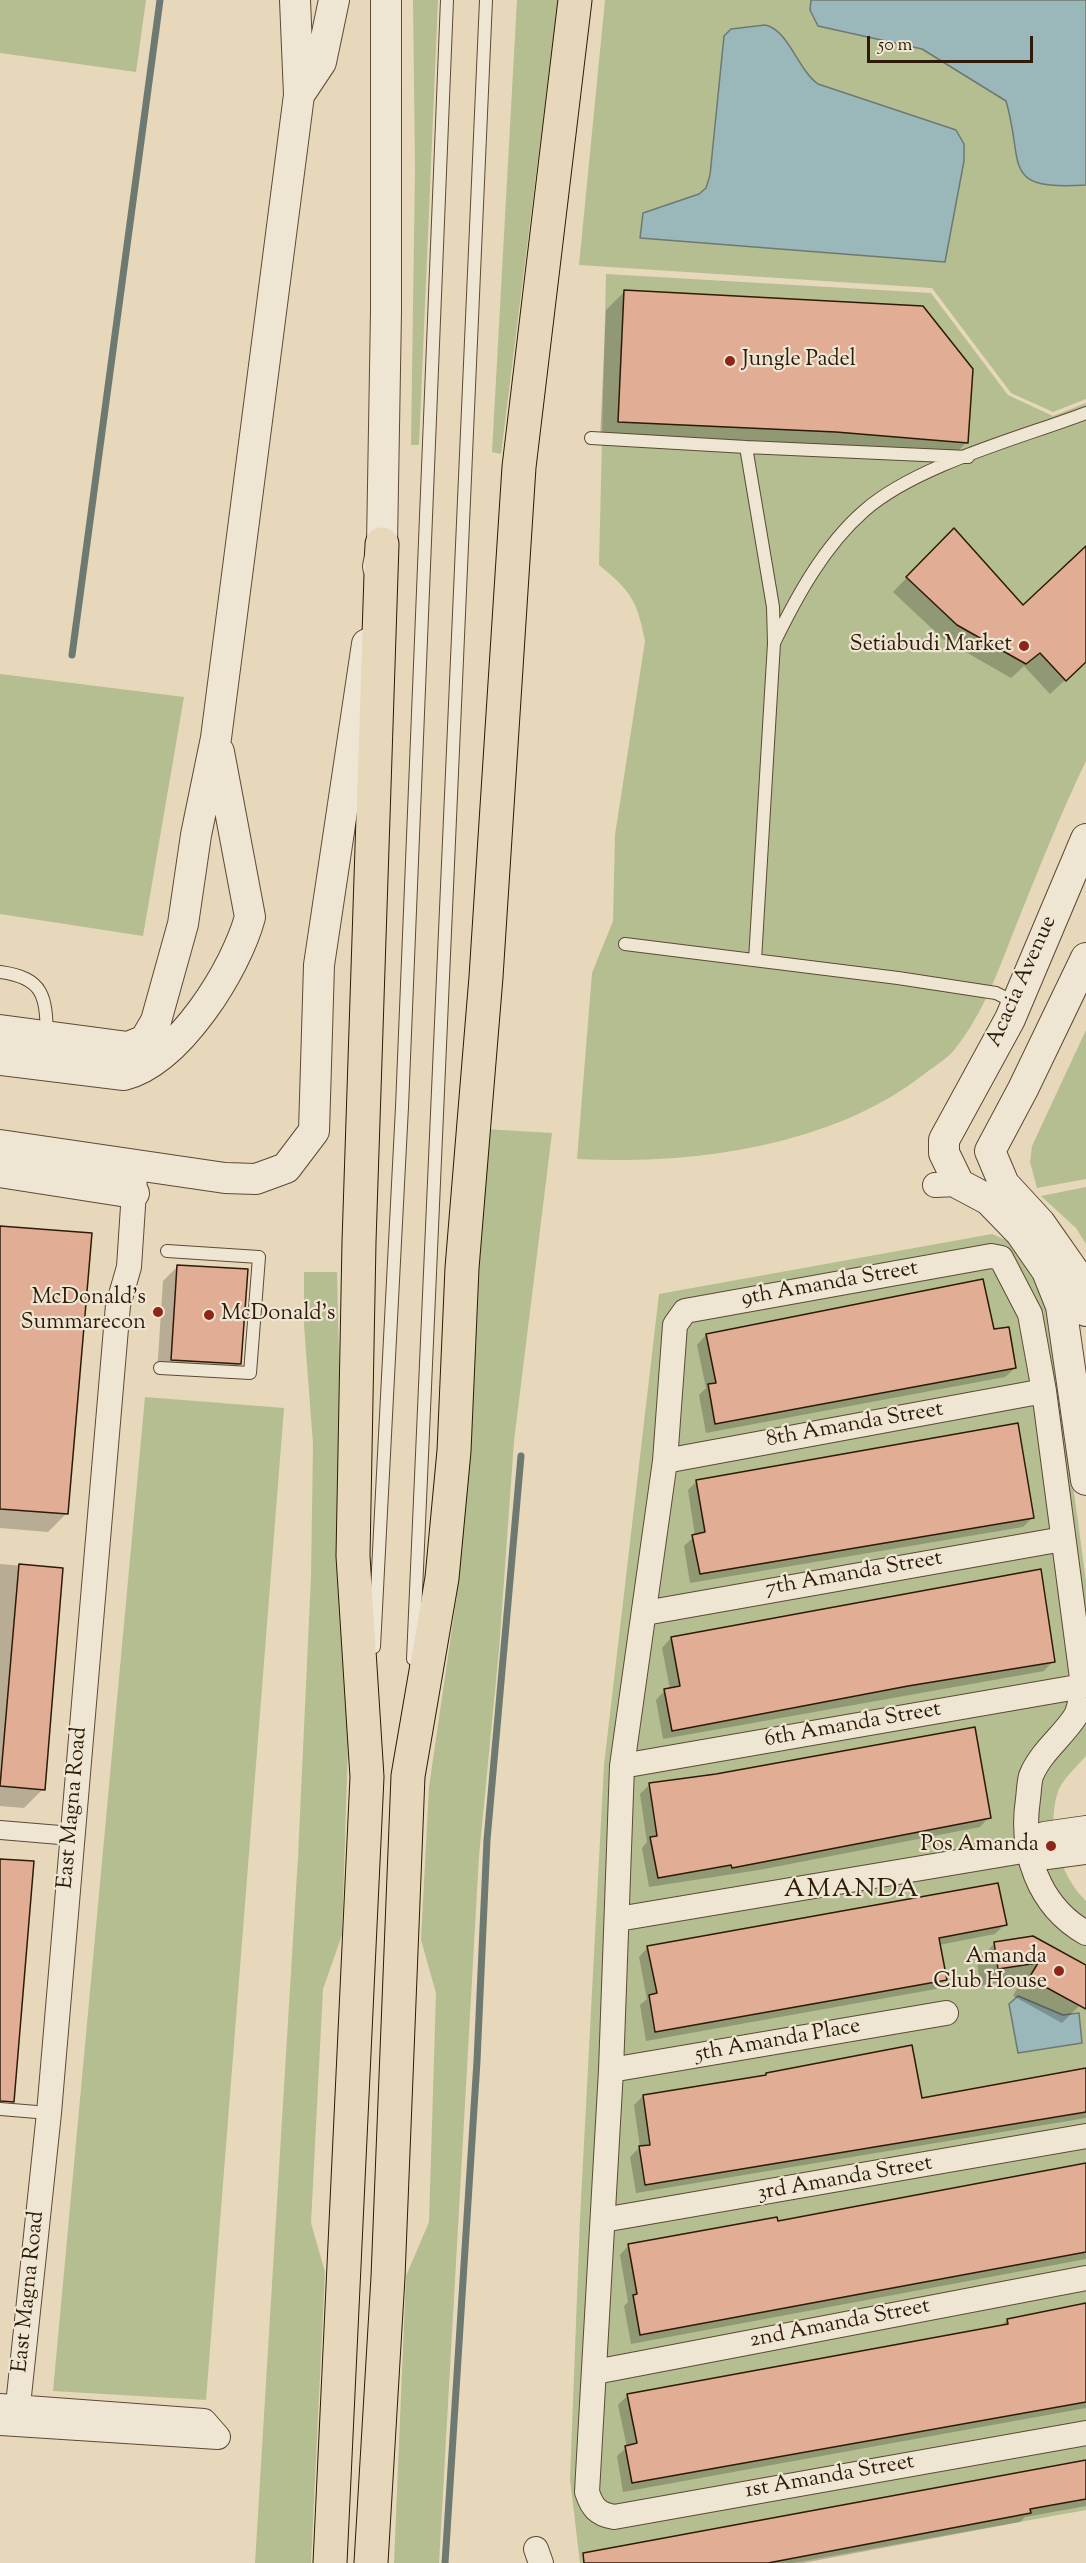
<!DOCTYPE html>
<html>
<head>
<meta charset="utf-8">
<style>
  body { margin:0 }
  #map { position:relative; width:1086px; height:2563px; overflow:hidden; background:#e7d7bb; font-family:"Sorts Mill Goudy",serif }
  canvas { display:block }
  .scale { position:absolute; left:867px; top:36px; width:166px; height:27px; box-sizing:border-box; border:3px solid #2d1b07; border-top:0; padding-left:8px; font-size:18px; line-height:21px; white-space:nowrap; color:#2d1b07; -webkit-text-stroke:4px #efe5d3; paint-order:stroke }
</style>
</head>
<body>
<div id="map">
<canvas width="1086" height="2563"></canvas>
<div class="scale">50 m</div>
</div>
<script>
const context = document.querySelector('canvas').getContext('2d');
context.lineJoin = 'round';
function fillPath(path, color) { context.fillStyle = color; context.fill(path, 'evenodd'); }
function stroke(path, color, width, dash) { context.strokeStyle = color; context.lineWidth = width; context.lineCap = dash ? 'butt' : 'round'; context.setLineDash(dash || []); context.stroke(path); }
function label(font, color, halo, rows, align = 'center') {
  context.font = font + ' "Sorts Mill Goudy",serif'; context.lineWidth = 4.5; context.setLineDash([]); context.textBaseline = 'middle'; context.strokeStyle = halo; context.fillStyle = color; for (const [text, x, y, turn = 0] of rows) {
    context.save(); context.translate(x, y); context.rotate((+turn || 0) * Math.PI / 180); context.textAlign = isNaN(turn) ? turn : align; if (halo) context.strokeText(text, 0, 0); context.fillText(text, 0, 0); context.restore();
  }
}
fillPath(new Path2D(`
  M0,0H146L136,72L0,53Z
  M413,0H438L419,445H411L415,169Z
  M517,0H558L501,454L492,452Z
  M605,0H1086V399L1053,412L1011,393L932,288L579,265Z
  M606,274L931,293L1008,395L1053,416L1086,403V761C1060,815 1038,871 1015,928C999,969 983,1014 955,1049C947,1059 933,1067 923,1075C830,1147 691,1165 577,1159L592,973L613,921L615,835L645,641C637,600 631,591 599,565Z
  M0,674L184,697L143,936L0,914Z
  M1086,1030V1179L1037,1188L1030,1162L1032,1146Z
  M485,1129L552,1133L514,1441L499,1650L479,1856L439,2563H394L406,2276L429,2222L436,1993L421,1940L429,1787L457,1594L465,1340Z
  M1086,1187V1244L1076,1228L1041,1196Z
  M992,1234L1015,1244L1040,1287L1052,1330L1086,1581V1756C1078,1765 1064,1778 1059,1789C1045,1825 1059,1875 1086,1901V2510L792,2563H580L570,2479L580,2219L604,1765L659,1294Z
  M304,1272H337L348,1744L342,1935L323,1989L311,2223L325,2272L311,2563H255L298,1857L311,1577L313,1444L304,1325Z
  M145,1397L284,1408L206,2400L53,2391Z`), '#b4be91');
const water = new Path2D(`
  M811,0H1086V185C999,190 1025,166 1006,101L922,49L818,26L810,10Z
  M765,25C788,29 798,70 818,84L956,130L964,144V161L945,262L640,238L643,213L699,194L706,188L710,175L724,36L731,29Z
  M1018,1996L1063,2015L1079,2013L1082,2043L1018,2053L1009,2004Z`);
fillPath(water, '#9ab7b9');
stroke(water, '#6e7972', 1.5);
fillPath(new Path2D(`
  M625,291L966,443L947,462L600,440L606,310Z
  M939,544L1023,607L1086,548V661L1050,694L1024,666L1011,678L943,639L893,592Z
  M0,1227L67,1513L48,1532L0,1528Z
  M178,1266L240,1364L225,1378L157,1374L163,1281Z
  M982,1281L993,1331L1015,1368L1005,1377L706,1433L699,1395L706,1388L697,1345L706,1335Z
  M697,1481L1033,1517L1023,1527L690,1583L684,1546L695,1536L688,1490Z
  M0,1564L62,1569L43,1789L24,1808L0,1806Z
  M671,1638L1053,1661L1044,1671L663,1739L656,1700L665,1690L670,1689L662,1648Z
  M650,1784L989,1817L980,1827L759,1870L649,1887L642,1848L647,1842L640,1794Z
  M1005,1924L995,1934L939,1945L945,1979L936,1989L646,2041L640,2005L647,1999L639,1957L648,1947Z
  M994,1944L1086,1967V1994L1080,2005L1062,2023L1013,1996L1022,1979L980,1986L977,1961Z
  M1086,2071V2118L636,2193L630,2157L640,2147L634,2105L643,2096L763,2077L767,2074L921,2100Z
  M1086,2165V2259L631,2344L624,2306L628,2302L620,2255L629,2245L777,2222Z
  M1086,2305V2408L623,2492L617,2456L627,2447L618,2405L628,2395L1001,2327L1007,2320Z
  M1086,2462V2506L1025,2517L1020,2522L803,2563H593Z`), '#0003');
stroke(new Path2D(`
  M72,655L160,0
  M445,2563L477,2061L487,1840L521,1456`), '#6e7972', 7);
const building = new Path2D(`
  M624,290L923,306L973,369L968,443L836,432L618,422Z
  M954,528L1023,605L1086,546V662L1066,681L1040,653L1026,664L957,625L906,577Z
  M0,1226L92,1233L68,1514L0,1509Z
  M177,1265L248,1269L241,1364L171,1360Z
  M983,1279L994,1329L1009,1327L1016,1368L715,1424L708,1384L716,1383L706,1334Z
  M1018,1423L1034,1518L700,1574L692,1535L705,1532L696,1480Z
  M19,1564L63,1568L45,1790L0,1786Z
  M1041,1569L1055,1662L908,1686L672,1731L664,1689L680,1686L671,1637Z
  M975,1727L991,1818L732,1868L731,1865L658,1878L650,1837L657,1836L649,1783L716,1774Z
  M0,1859L34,1861L14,2102L0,2101Z
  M998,1883L1007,1925L939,1938L947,1980L655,2032L649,1995L657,1993L647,1946Z
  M1033,1936L1086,1965V2009L1029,1978L1038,1963L998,1969L994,1942Z
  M912,2045L922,2098L1086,2068V2112L645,2185L639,2146L650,2145L643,2095L766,2075V2073Z
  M1086,2163V2252L640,2335L633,2295L637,2294L628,2244L777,2217L778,2221Z
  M1086,2303V2402L632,2483L625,2446L637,2443L627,2394L1008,2324L1007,2319Z
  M1086,2460V2499L1030,2509L1031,2513L768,2563H584L583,2553Z`);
fillPath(building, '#e1ad95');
stroke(building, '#2d1b07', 1.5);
const service = new Path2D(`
  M591,438L746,447
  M968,457L746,447L773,607L774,643C797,596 824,546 864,511C916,465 1020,438 1086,413
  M625,944L898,978L996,993L1016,1003
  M755,960L774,643
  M0,972C45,978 46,997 47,1038
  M160,1368L250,1373L259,1257L167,1251
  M374,1647L402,1107L447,0
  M413,1659L486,0
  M0,2109L49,2113`);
const pedestrian = new Path2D(`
  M0,1830L72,1836`);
const minor = new Path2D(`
  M935,1185L959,1184
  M665,1461L1044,1391
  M645,1613L1063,1539
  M622,1766L1083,1686
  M1029,1850L1044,1834L1086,1828
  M1029,1850L1047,1857L1086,1852
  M618,1919L1029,1850
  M1086,1933C1038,1906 1020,1851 1028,1799C1029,1792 1029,1783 1031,1776C1040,1753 1062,1737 1075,1717C1080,1709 1081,1695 1083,1686L1044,1391L1030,1314L1001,1258L991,1256L685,1311L675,1325L665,1461L622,1766L611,2070L587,2492C592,2507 597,2514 614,2517L1086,2433
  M611,2070L946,2013
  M603,2220L1086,2136
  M595,2372L1086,2278
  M0,2406L204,2421L218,2437L0,2423
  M16,2424L49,2113L118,1305L129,1267L135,1176
  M536,2549L541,2563`);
const tertiary = new Path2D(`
  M299,95L321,62L334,0
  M378,567L382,544L386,311V0
  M1086,839L1010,1019L944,1140V1153L959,1184L989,1200L1020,1232L1047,1271L1061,1306L1086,1480
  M1086,958L1023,1089L990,1151L1004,1184L1040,1223L1073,1270L1086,1311
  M0,1030L128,1047L145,1040L156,1021L183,924L196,835L216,738L299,95L295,0
  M0,1060L124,1075C179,1061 236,969 250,917L219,752
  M0,1145L225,1178L256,1179L286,1168L314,1131L319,965L367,644
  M0,1172L134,1193`);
const motorway = new Path2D(`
  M330,2563L367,1777L353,1556L359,1242L382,544
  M371,2563L388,2277L408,1776L442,1578L454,1451L462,1268L486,977L519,467L575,0`);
stroke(service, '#5c4a34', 14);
stroke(pedestrian, '#5c4a34', 20);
stroke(minor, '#5c4a34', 26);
stroke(tertiary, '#5c4a34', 32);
stroke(motorway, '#2d1b07', 35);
stroke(service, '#efe5d3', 12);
stroke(pedestrian, '#efe5d3', 18);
stroke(minor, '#efe5d3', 24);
stroke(tertiary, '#efe5d3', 30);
stroke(motorway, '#e7d7bb', 33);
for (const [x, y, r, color] of [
  [730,361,6,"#8f2418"],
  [1024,646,6,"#8f2418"],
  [158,1312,6,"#8f2418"],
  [209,1315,6,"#8f2418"],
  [1051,1846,6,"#8f2418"],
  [1059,1971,6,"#8f2418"]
]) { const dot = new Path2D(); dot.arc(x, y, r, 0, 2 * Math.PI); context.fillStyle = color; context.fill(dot); stroke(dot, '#efe5d3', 2); }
label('22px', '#2d1b07', '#efe5d3', [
  ["Jungle Padel",742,361,"left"],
  ["Setiabudi Market",1012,646],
  ["McDonald's",146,1299],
  ["Summarecon",146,1324],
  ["McDonald's",221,1315,"left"],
  ["Pos Amanda",1039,1846],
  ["Amanda",1047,1958],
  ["Club House",1047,1983]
], 'right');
label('22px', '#2d1b07', '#efe5d3', [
  ["Acacia Avenue",1023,982,-66],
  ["9th Amanda Street",830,1285,-10],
  ["8th Amanda Street",855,1426,-10],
  ["7th Amanda Street",854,1575,-10],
  ["6th Amanda Street",853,1726,-10],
  ["East Magna Road",74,1808,-85],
  ["5th Amanda Place",778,2042,-10],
  ["3rd Amanda Street",845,2180,-10],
  ["East Magna Road",30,2292,-84],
  ["2nd Amanda Street",840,2325,-11],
  ["1st Amanda Street",830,2478,-10]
]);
context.letterSpacing = '1.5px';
label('26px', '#2d1b07', '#efe5d3', [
  ["AMANDA",852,1892]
]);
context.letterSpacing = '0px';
</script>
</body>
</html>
